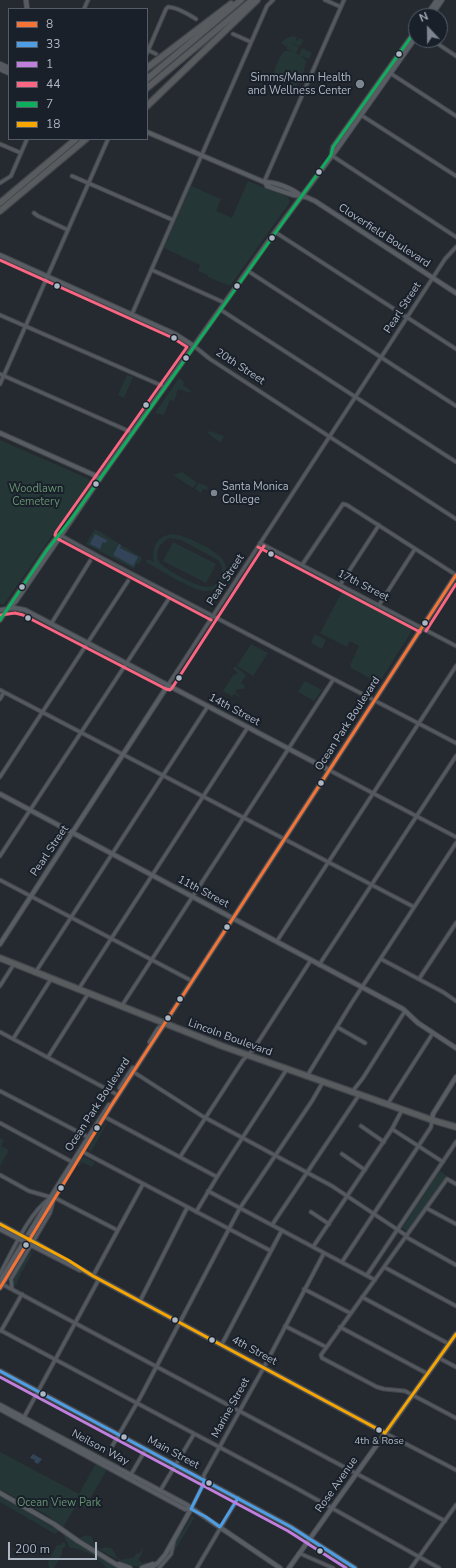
<!DOCTYPE html>
<html>
<head>
<meta charset="utf-8">
<style>
  body { margin:0 }
  #map { position:relative; width:456px; height:1568px; overflow:hidden; background:#252a30; font-family:"Nunito Sans",sans-serif }
  canvas { display:block }
  .legend { position:absolute; left:8px; top:8px; width:140px; height:132px; box-sizing:border-box; background:#19202a; border:1px solid #545c67; margin:0; padding:5px 7px; list-style:none; font-size:12px; color:#adb6c3 }
  .legend li { display:flex; align-items:center; gap:8px; height:20px }
  .legend b { width:20px; border:1px solid #545c67 }
  .north { position:absolute; left:408px; top:8px; width:40px; height:40px; box-sizing:border-box; background:#19202a; border:1px solid #545c67; border-radius:50%; rotate:338deg; font-size:11px; font-weight:700; line-height:16px; text-align:center; color:#adb6c3 }
  .north::after { content:''; display:block; margin:auto; width:14px; height:18px; background:#7d8590; clip-path:polygon(50% 0,100% 100%,50% 72%,0 100%) }
  .scale { position:absolute; left:8px; top:1542px; width:89px; height:18px; box-sizing:border-box; border:2px solid #adb6c3; border-top:0; padding-left:5px; font-size:12px; line-height:14px; white-space:nowrap; color:#adb6c3; -webkit-text-stroke:3px #19202a; paint-order:stroke }
</style>
</head>
<body>
<div id="map">
<canvas width="456" height="1568"></canvas>
<ul class="legend">
<li><b style="height:5px;background:#f57335"></b>8</li>
<li><b style="height:5px;background:#4d9ee5"></b>33</li>
<li><b style="height:5px;background:#c07fdc"></b>1</li>
<li><b style="height:5px;background:#fa6682"></b>44</li>
<li><b style="height:5px;background:#0daf5c"></b>7</li>
<li><b style="height:5px;background:#f7a600"></b>18</li>
</ul>
<div class="north">N</div>
<div class="scale">200 m</div>
</div>
<script>
const context = document.querySelector('canvas').getContext('2d');
context.lineJoin = 'round';
function fillPath(path, color) { context.fillStyle = color; context.fill(path, 'evenodd'); }
function stroke(path, color, width, dash) { context.strokeStyle = color; context.lineWidth = width; context.lineCap = dash ? 'butt' : 'round'; context.setLineDash(dash || []); context.stroke(path); }
function label(font, color, halo, rows, align = 'center') {
  context.font = font + ' "Nunito Sans",sans-serif'; context.lineWidth = 4; context.setLineDash([]); context.textBaseline = 'middle'; context.strokeStyle = halo; context.fillStyle = color; for (const [text, x, y, turn = 0] of rows) {
    context.save(); context.translate(x, y); context.rotate((+turn || 0) * Math.PI / 180); context.textAlign = isNaN(turn) ? turn : align; if (halo) context.strokeText(text, 0, 0); context.fillText(text, 0, 0); context.restore();
  }
}
fillPath(new Path2D(`
  M292,36L297,37L296,40L298,41L299,38L301,39L300,42L302,39L304,40L300,46L289,42L299,47L296,53L286,49L287,47L281,43L285,39Z
  M302,48L312,53L309,59L299,55Z
  M285,51C291,50 302,55 306,61C305,68 301,84 294,87L276,79C271,71 279,61 282,53Z
  M248,181L288,197L290,202L230,286L208,277V275L198,271L200,265L164,248L191,186L221,199L216,211L232,218Z
  M127,375L133,377L124,398L118,395Z
  M179,378L184,382L183,385L191,391V393L178,389L174,401L170,400L164,415L155,413Z
  M209,431L224,436L221,442H219L208,433Z
  M0,440L91,480L4,604H0Z
  M182,472L197,483L193,488L173,475Z
  M199,483L207,486L208,490L203,489L201,493L195,489Z
  M95,529L141,557L142,559L139,564L137,563L134,569L86,544Z
  M172,534C183,534 218,551 223,560C232,575 220,593 203,591C191,589 158,569 146,562L148,559L154,562C151,548 157,536 172,534ZM170,538L181,540L218,560C222,565 224,571 221,577C219,583 213,587 206,587C198,587 164,569 160,563C153,553 160,542 170,538Z
  M173,542L216,564L206,583L163,561Z
  M342,592L413,629L379,683L351,668L350,665L359,646L350,641L347,647L320,633Z
  M315,634L326,640L322,649L311,643Z
  M251,644L268,653L253,676L237,666Z
  M235,666L246,675L241,683L245,686L243,689H237L235,692L240,696L239,697L234,694L232,696L223,691L234,674L236,675L238,673L233,669Z
  M305,681L322,690L314,701L298,692Z
  M232,709L236,711L238,710L244,715L242,719L231,712Z
  M106,1122L107,1123L91,1152L88,1149Z
  M0,1138L4,1140L1,1146L9,1150L0,1166Z
  M84,1157L95,1162L92,1167L82,1162L79,1166L77,1165L82,1158Z
  M440,1171L447,1176L408,1232L402,1228Z
  M34,1250L17,1281L18,1282L16,1286L13,1283C15,1272 26,1257 34,1250Z
  M0,1452L79,1494L96,1463L107,1469L86,1506L85,1508L77,1504L63,1527L47,1515L0,1489Z
  M0,1497L58,1530L59,1531L55,1534L0,1502Z
  M192,1516L194,1518L174,1552L177,1538L185,1528Z
  M63,1534L105,1559L117,1568H106C100,1558 82,1548 70,1548Z
  M88,1535L92,1537L95,1546H97L100,1549L106,1547L107,1548H112L117,1558L121,1560L124,1559L125,1560L127,1558L128,1560L130,1558H133L137,1553L139,1554L143,1547L142,1554L138,1560L143,1563L144,1562L150,1564L139,1567L126,1564L78,1538Z
  M63,1542L65,1543L66,1546L62,1549V1554L54,1568H49L48,1562L57,1545H60Z`), '#253637');
fillPath(new Path2D(`
  M95,534L107,540L106,543L103,542L100,549L90,544Z
  M119,544L121,545L120,548L138,557L133,566L113,555Z
  M33,1454L42,1459L38,1464L34,1462L35,1460L30,1458Z`), '#334358');
const street = new Path2D(`
  M325,0L341,7
  M84,9L88,0
  M233,34L251,42
  M432,40L456,56
  M148,50L156,54
  M147,53L166,9L168,7C177,7 188,14 196,19
  M390,73L456,116
  M361,115L456,176
  M0,144L21,153
  M331,155L456,237
  M72,176L173,220
  M264,182L344,0
  M0,183L11,176L27,139
  M34,213L38,216L68,230
  M275,232L456,349
  M152,270L225,303
  M248,271L456,406
  M221,310L456,462
  M132,314L267,6L273,0
  M0,315L165,387
  M194,346L210,359L456,519
  M0,374L133,433
  M0,384L108,139
  M60,535L98,556L456,743
  M260,543L456,646
  M302,565L343,504L347,505L456,575
  M340,585L379,525
  M379,605L415,549
  M51,624L90,561
  M168,685L445,259L456,247
  M0,690L414,907
  M0,699L4,692
  M329,770L456,837
  M0,777L128,581
  M0,856L168,600
  M0,880L192,981
  M277,941L456,666
  M381,959L443,992L456,1001
  M319,965L456,756
  M35,973L208,706
  M419,979L456,923
  M0,986L14,964
  M78,990L248,727
  M121,1007L333,680
  M337,1027L365,1043
  M0,1032L116,1094
  M13,1039L51,979
  M48,1057L88,994
  M132,1071L202,1116L332,1186L407,1236
  M307,1076L351,1004L456,843
  M0,1091L88,1137
  M352,1092L363,1078L405,1011
  M387,1105L433,1033
  M105,1117L217,1177
  M0,1123L74,1163
  M361,1126L384,1142
  M392,1129L443,1162
  M83,1152L271,1251
  M342,1154L365,1170
  M180,1157L243,1060L253,1050L311,960
  M0,1175L29,1191L57,1199L117,1230
  M456,1184L447,1179L321,1355L322,1358L377,1387L384,1389L405,1391L456,1418
  M208,1191L375,1280
  M426,1208L456,1224
  M196,1212L217,1177L287,1069
  M311,1212L329,1224
  M272,1225L359,1095
  M406,1237L456,1265
  M313,1247L392,1129L402,1110
  M342,1262L431,1127L432,1120
  M384,1267L456,1306
  M0,1274C12,1252 29,1213 49,1199
  M367,1275L456,1142
  M93,1276L143,1184
  M2,1284L445,1521
  M12,1289L11,1279L50,1213L53,1202
  M304,1289L350,1313
  M362,1297L449,1344
  M140,1301L187,1208
  M285,1326L326,1347
  M340,1327L428,1374
  M0,1330L296,1488L439,1568
  M1,1331L22,1294
  M222,1344L282,1230
  M439,1358L456,1367
  M23,1419L99,1279
  M385,1433L456,1470
  M110,1450L141,1396L240,1208L312,1101L323,1082
  M130,1476L146,1449
  M160,1491L194,1434
  M191,1509L203,1485L204,1475L264,1367L324,1253
  M299,1553L333,1568
  M159,1568L171,1554L174,1541
  M197,1568L238,1498
  M411,1568L456,1505`);
const secondary = new Path2D(`
  M426,16L437,0
  M431,16L442,0
  M147,132L264,182C275,182 292,188 301,196
  M332,153L333,147L416,30
  M265,182L267,186L293,195L306,197L315,201L456,293
  M0,255L175,334L194,346
  M0,433L94,475L100,479
  M8,609L16,601L103,474L275,232L337,149L416,37
  M0,610L15,608L25,610L329,770
  M0,620L47,550L57,537L60,535
  M0,794L403,1009L418,1023L456,1048
  M0,944L168,685
  M150,1042L158,1029L162,1026
  M120,1088L133,1068
  M432,1120L433,1114L456,1077
  M0,1224L24,1237
  M0,1229L21,1240
  M31,1240L93,1276L385,1433
  M29,1244L80,1270
  M0,1281L60,1182L109,1105
  M0,1288L75,1163L111,1106L456,575
  M0,1371L291,1527L355,1568
  M0,1405L187,1505L280,1568
  M0,1409L185,1509H190
  M0,1493L54,1524L78,1541L122,1568
  M119,1564L130,1568
  M142,1568L153,1564
  M151,1568L158,1563L165,1555L191,1509
  M289,1568L456,1334`);
const primary = new Path2D(`
  M26,0L27,9
  M0,64L9,68
  M0,69L9,73`);
const highway = new Path2D(`
  M147,68L231,4
  M147,79L241,0
  M147,88L251,1
  M147,106L257,0
  M0,203L76,139
  M0,211L86,139
  M0,958L222,1046L432,1120L456,1127`);
stroke(street, '#42464b', 5);
stroke(secondary, '#42464b', 6);
stroke(primary, '#42464d', 6);
stroke(highway, '#41464c', 8);
stroke(street, '#54585f', 3);
stroke(secondary, '#585c63', 4);
stroke(primary, '#575b61', 4.5);
stroke(highway, '#595c5f', 5.5);
const secondaryBridge = new Path2D(`
  M24,1237L31,1240
  M21,1240L29,1244`);
stroke(secondaryBridge, '#42464b', 6, []);
stroke(secondaryBridge, '#585c63', 4);
stroke(new Path2D(`
  M0,1288L111,1106L456,575`), '#f57335', 3);
stroke(new Path2D(`
  M0,1371L291,1527L355,1568
  M204,1480L203,1485L191,1509L206,1517L220,1527L238,1498`), '#4d9ee5', 3);
stroke(new Path2D(`
  M0,1377L288,1531L346,1568`), '#c07fdc', 3);
stroke(new Path2D(`
  M0,260L173,338L187,347L56,532L55,535L58,539L211,620
  M258,547L420,632
  M1,615L15,613L23,615L166,689L170,690L172,688L264,546
  M426,631L456,584`), '#fa6682', 3);
stroke(new Path2D(`
  M0,620L47,550L72,518L331,155L333,147L416,30`), '#0daf5c', 3);
stroke(new Path2D(`
  M0,1224L68,1260L93,1276L385,1433
  M385,1433L456,1334`), '#f7a600', 3);
for (const [x, y, r, color] of [
  [399,54,3.5,"#adb6c3"],
  [360,84,5,"#7d8590"],
  [319,172,3.5,"#adb6c3"],
  [272,238,3.5,"#adb6c3"],
  [57,286,3.5,"#adb6c3"],
  [237,286,3.5,"#adb6c3"],
  [174,338,3.5,"#adb6c3"],
  [186,358,3.5,"#adb6c3"],
  [146,405,3.5,"#adb6c3"],
  [96,484,3.5,"#adb6c3"],
  [214,493,4,"#7d8590"],
  [271,554,3.5,"#adb6c3"],
  [22,587,3.5,"#adb6c3"],
  [28,618,3.5,"#adb6c3"],
  [425,623,3.5,"#adb6c3"],
  [179,678,3.5,"#adb6c3"],
  [321,783,3.5,"#adb6c3"],
  [227,927,3.5,"#adb6c3"],
  [180,999,3.5,"#adb6c3"],
  [168,1018,3.5,"#adb6c3"],
  [97,1128,3.5,"#adb6c3"],
  [61,1188,3.5,"#adb6c3"],
  [26,1245,3.5,"#adb6c3"],
  [175,1320,3.5,"#adb6c3"],
  [212,1340,3.5,"#adb6c3"],
  [43,1394,3.5,"#adb6c3"],
  [379,1430,3.5,"#adb6c3"],
  [124,1437,3.5,"#adb6c3"],
  [209,1483,3.5,"#adb6c3"],
  [320,1551,3.5,"#adb6c3"]
]) { const dot = new Path2D(); dot.arc(x, y, r, 0, 2 * Math.PI); context.fillStyle = color; context.fill(dot); stroke(dot, '#19202a', 1.5); }
label('10px', '#adb6c3', '#19202a', [
  ["4th & Rose",379,1442]
]);
label('11px', '#adb6c3', '#19202a', [
  ["Simms/Mann Health",351,78],
  ["and Wellness Center",351,91],
  ["Santa Monica",222,487,"left"],
  ["College",222,500,"left"]
], 'right');
label('11px', '#adb6c3', '#19202a', [
  ["Cloverfield Boulevard",384,236,33],
  ["Pearl Street",403,308,-57],
  ["20th Street",240,367,33],
  ["Pearl Street",226,580,-57],
  ["17th Street",363,586,27],
  ["14th Street",234,710,28],
  ["Ocean Park Boulevard",348,724,-57],
  ["Pearl Street",50,851,-56],
  ["11th Street",203,892,28],
  ["Lincoln Boulevard",230,1038,20],
  ["Ocean Park Boulevard",98,1105,-57],
  ["4th Street",254,1351,28],
  ["Marine Street",231,1408,-61],
  ["Neilson Way",100,1448,28],
  ["Main Street",173,1453,28],
  ["Rose Avenue",337,1485,-55]
]);
label('11px', '#66916f', '#19202a', [
  ["Woodlawn",36,489],
  ["Cemetery",36,502],
  ["Ocean View Park",59,1503]
]);
</script>
</body>
</html>
